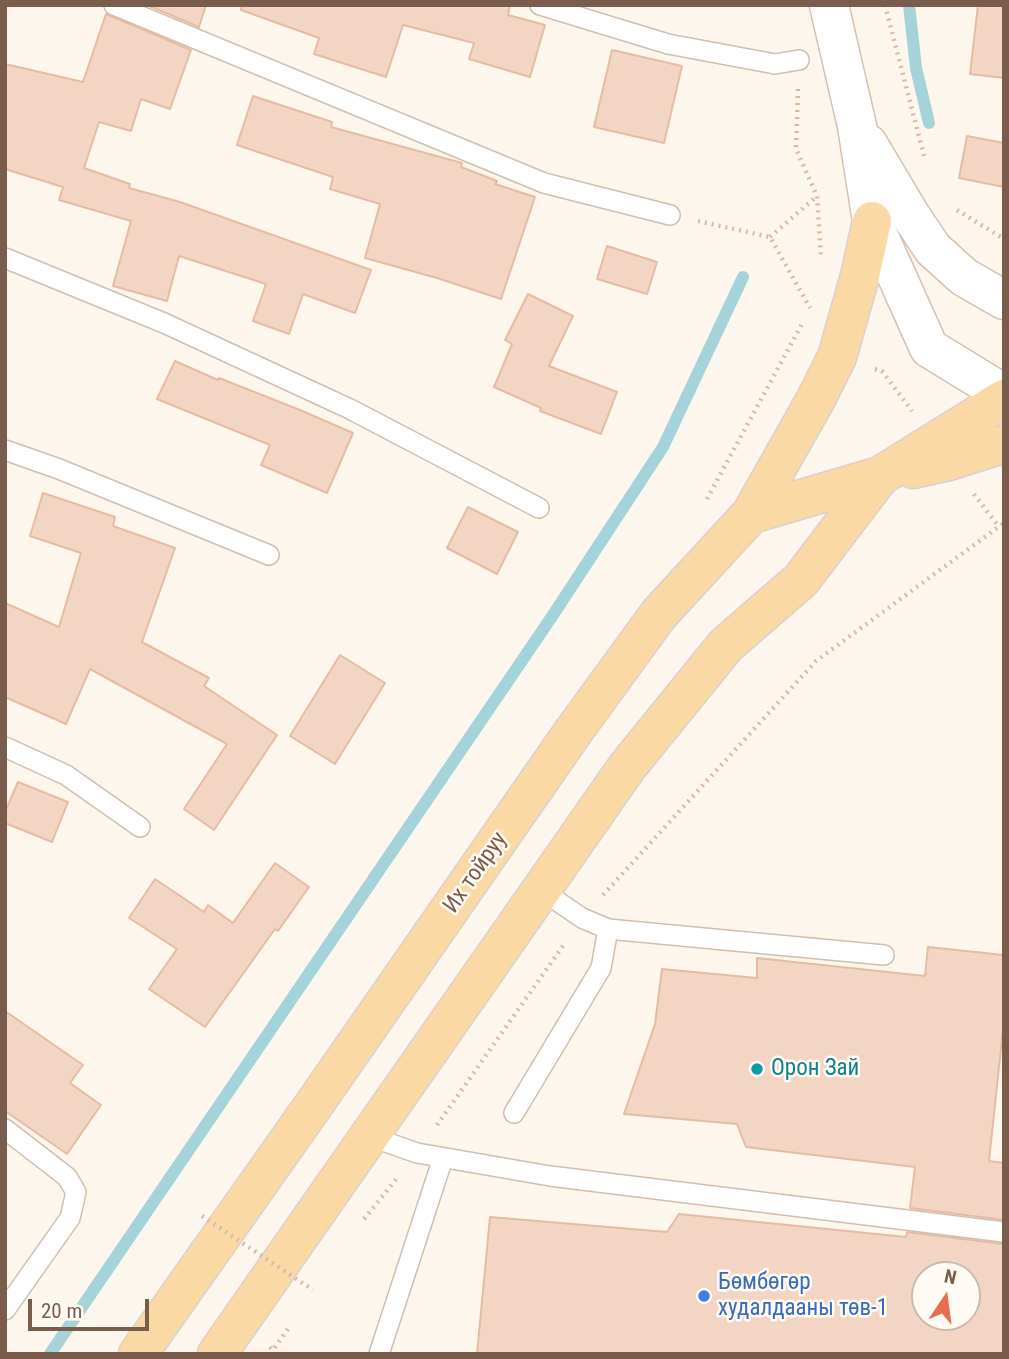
<!DOCTYPE html>
<html>
<head>
<meta charset="utf-8">
<style>
  body { margin:0 }
  #map { position:relative; width:1009px; height:1359px; overflow:hidden; background:#fdf6ec; font-family:"Roboto Condensed",sans-serif }
  canvas { display:block }
  .frame { position:absolute; inset:0; border:7px solid #7a5c4d; pointer-events:none }
  .north { position:absolute; left:911px; top:1261px; width:70px; height:70px; box-sizing:border-box; background:#fffaf3; border:2px solid #cabbb1; border-radius:50%; rotate:13deg; font-size:19px; font-weight:700; line-height:28px; text-align:center; color:#7a5c4d }
  .north::after { content:''; display:block; margin:auto; width:24px; height:32px; background:#e76f51; clip-path:polygon(50% 0,100% 100%,50% 72%,0 100%) }
  .scale { position:absolute; left:28px; top:1299px; width:121px; height:32px; box-sizing:border-box; border:4px solid #7a5c4d; border-top:0; padding-left:9px; font-size:21px; line-height:24px; white-space:nowrap; color:#7a5c4d; -webkit-text-stroke:5px #fffaf3; paint-order:stroke }
</style>
</head>
<body>
<div id="map">
<canvas width="1009" height="1359"></canvas>
<div class="frame"></div>
<div class="north">N</div>
<div class="scale">20 m</div>
</div>
<script>
const context = document.querySelector('canvas').getContext('2d');
context.lineJoin = 'round';
function stroke(path, color, width, dash) { context.strokeStyle = color; context.lineWidth = width; context.lineCap = dash ? 'butt' : 'round'; context.setLineDash(dash || []); context.stroke(path); }
function fillPath(path, color) { context.fillStyle = color; context.fill(path, 'evenodd'); }
function label(font, color, halo, rows, align = 'center') {
  context.font = font + ' "Roboto Condensed",sans-serif'; context.lineWidth = 5; context.setLineDash([]); context.textBaseline = 'middle'; context.strokeStyle = halo; context.fillStyle = color; for (const [text, x, y, turn = 0] of rows) {
    context.save(); context.translate(x, y); context.rotate((+turn || 0) * Math.PI / 180); context.textAlign = isNaN(turn) ? turn : align; if (halo) context.strokeText(text, 0, 0); context.fillText(text, 0, 0); context.restore();
  }
}
stroke(new Path2D(`
  M909,5L916,68L929,123
  M50,1354L553,615L663,447L743,277`), '#a5d3da', 12);
const building = new Path2D(`
  M147,5H206L199,27Z
  M242,5H510L508,15L545,25L530,77L469,59L474,43L403,25L386,77L314,54L319,38L241,10Z
  M978,5H1004V78L970,74Z
  M106,14L191,50L170,109L141,99L131,131L99,122L84,168L130,184L129,188L180,202L371,270L355,313L303,294L289,334L253,321L266,284L179,256L167,301L113,286L131,221L59,200L63,187L5,169V64L83,82Z
  M612,50L682,66L664,143L594,127Z
  M253,96L332,122L331,127L462,163L461,167L497,181L495,184L535,197L501,299L437,278L365,258L380,204L330,189L333,177L237,145Z
  M967,136L1004,143V187L959,178Z
  M607,246L657,262L647,294L597,279Z
  M528,294L573,316L549,366L617,392L601,434L540,411L541,408L494,387L512,344L505,340Z
  M175,361L218,380L219,378L300,410L353,433L327,493L261,465L270,445L157,399Z
  M43,493L115,517L113,526L175,548L142,642L209,678L204,686L277,735L214,830L184,809L227,744L90,669L66,724L5,697V603L59,627L81,553L30,536Z
  M468,507L518,532L497,574L447,548Z
  M340,655L385,683L335,764L290,736Z
  M18,782L68,802L52,842L5,823V812Z
  M275,863L309,887L278,931L275,929L205,1027L149,989L177,949L129,918L155,879L204,912L208,905L233,923Z
  M928,947L1004,955V1020L989,1161L1004,1163V1220L910,1208L915,1167L746,1147L737,1124L624,1114L655,1024L662,969L757,978V958L925,976Z
  M5,1011L83,1065L70,1083L101,1105L67,1154L5,1111Z
  M679,1214L906,1237L907,1232L1004,1244V1354H477L490,1217L667,1232ZM925,1275H967V1317H925Z`);
fillPath(building, '#f3d5c3');
stroke(building, '#e6bba3', 2);
const service = new Path2D(`
  M114,5L544,183L670,215
  M540,5L668,44L775,64L799,60
  M5,258L164,323L350,409L539,508
  M5,450L59,469L269,555
  M5,747L66,775L140,827
  M541,890L582,918L608,929L884,955
  M514,1113L601,968L608,929
  M5,1129L67,1177L76,1192L70,1218L5,1310
  M369,1136L417,1153L550,1176L1004,1232
  M379,1354L443,1158`);
const secondary = new Path2D(`
  M829,5L857,126L872,221L929,348L1004,394
  M868,144L909,213L933,249L964,277L1004,300`);
const primary = new Path2D(`
  M913,469L949,461L996,446H1004
  M751,514L816,399L837,357L860,276L872,221
  M138,1354L313,1106L573,732L659,614L751,514L880,476L1004,399
  M217,1354L627,767L726,645L801,580L880,476`);
stroke(service, '#d1beb0', 22);
stroke(secondary, '#d6c0b0', 41);
stroke(primary, '#dad1cd', 41);
stroke(new Path2D(`
  M885,5L924,156
  M798,89L796,149L817,196L821,257
  M957,210L1004,239
  M698,221L770,237L810,308
  M770,237L817,196
  M875,369L882,371L912,411
  M974,494L999,527
  M707,499L803,322
  M603,895L816,661L1004,523
  M437,1125L565,943
  M364,1219L398,1177
  M270,1347L273,1350L290,1326`), '#d9b8a5', 4.5, [2, 5]);
stroke(service, '#fff', 19);
stroke(secondary, '#fff', 38);
stroke(primary, '#fbd9a5', 38);
stroke(new Path2D(`
  M202,1216L313,1290`), '#d9b8a5', 4.5, [2, 5]);
for (const [x, y, r, color] of [
  [757,1069,7,"#0f9aa8"],
  [704,1296,7,"#3f7fe0"]
]) { const dot = new Path2D(); dot.arc(x, y, r, 0, 2 * Math.PI); context.fillStyle = color; context.fill(dot); stroke(dot, '#fffaf3', 2.5); }
label('23px', '#7a5c4d', '#fffaf3', [
  ["Их тойруу",476,873,-55]
]);
label('23px', '#0d838f', '#fffaf3', [
  ["Орон Зай",771,1069]
], 'left');
label('23px', '#366cbe', '#fffaf3', [
  ["Бөмбөгөр",718,1283],
  ["худалдааны төв-1",718,1309]
], 'left');
</script>
</body>
</html>
